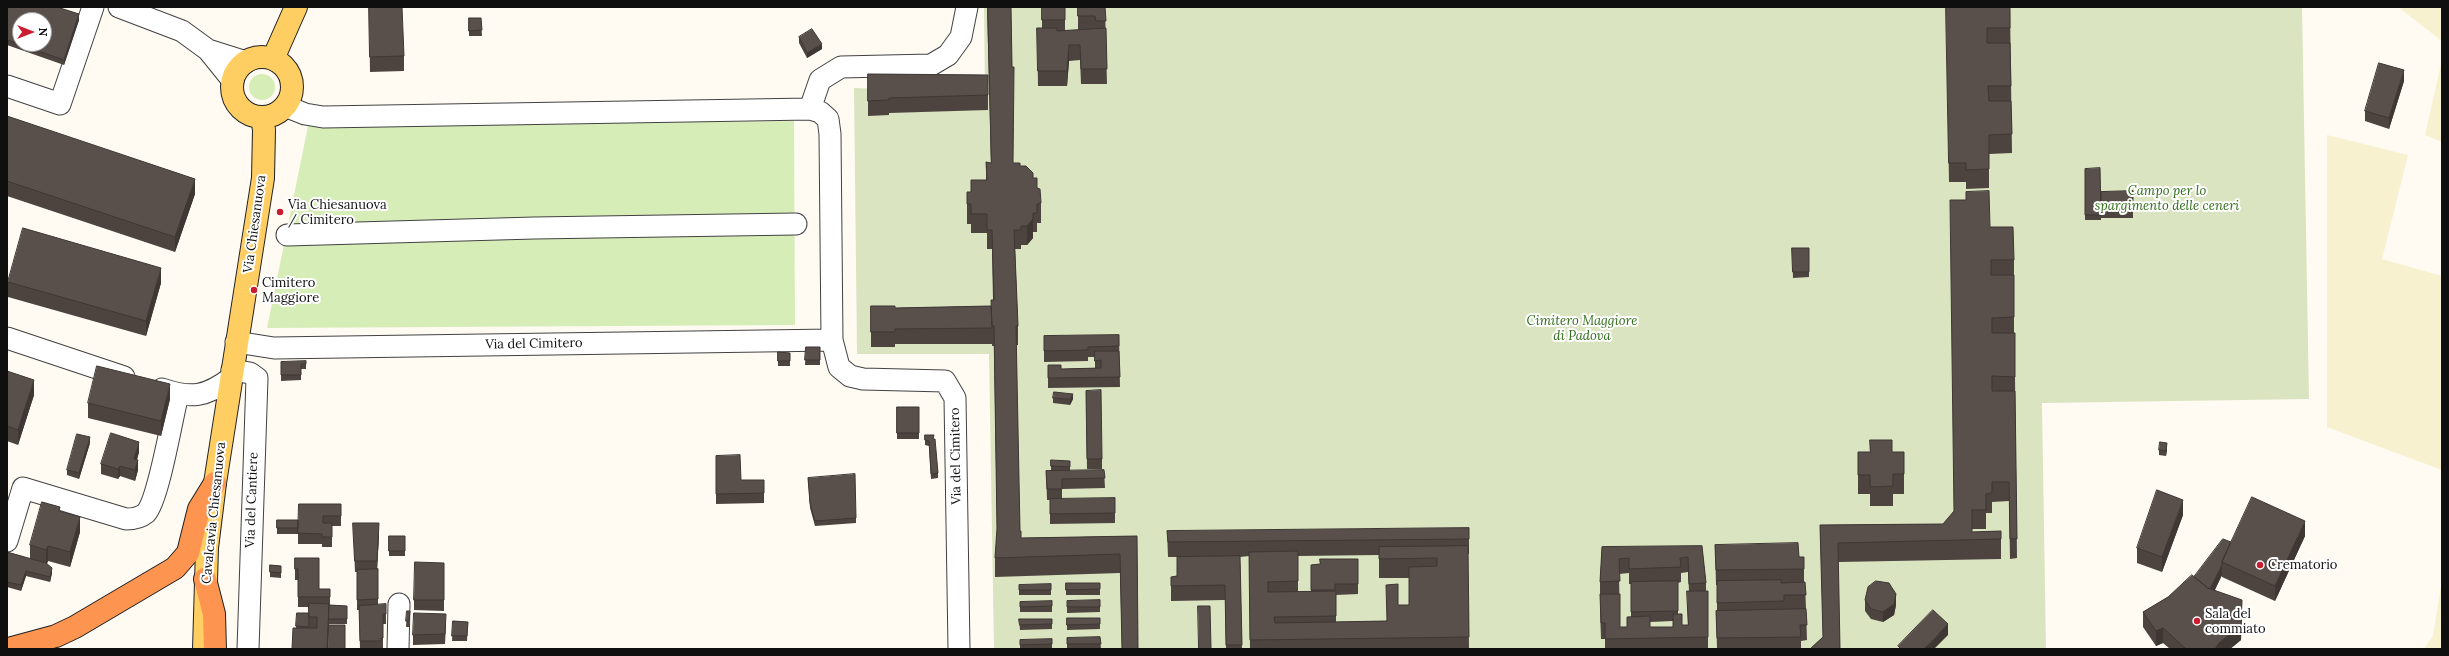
<!DOCTYPE html>
<html>
<head>
<meta charset="utf-8">
<style>
  body { margin:0 }
  #map { position:relative; width:2449px; height:656px; overflow:hidden; background:#fffbf2; font-family:Lora,serif }
  canvas { display:block }
  .frame { position:absolute; inset:0; border:8px solid #0f0f0f; pointer-events:none }
  .north { position:absolute; left:12px; top:12px; width:40px; height:40px; box-sizing:border-box; background:#fff; border:1px solid #9f9f9f; border-radius:50%; rotate:90deg; font-size:11px; font-weight:700; line-height:16px; text-align:center; color:#0f0f0f }
  .north::after { content:''; display:block; margin:auto; width:14px; height:18px; background:#ca1d30; clip-path:polygon(50% 0,100% 100%,50% 72%,0 100%) }
</style>
</head>
<body>
<div id="map">
<canvas width="2449" height="656"></canvas>
<div class="frame"></div>
<div class="north">N</div>
</div>
<script>
const context = document.querySelector('canvas').getContext('2d');
context.lineJoin = 'round';
function fillPath(path, color) { context.fillStyle = color; context.fill(path, 'evenodd'); }
function stroke(path, color, width, dash) { context.strokeStyle = color; context.lineWidth = width; context.lineCap = dash ? 'butt' : 'round'; context.setLineDash(dash || []); context.stroke(path); }
function label(font, color, halo, rows, align = 'center') {
  context.font = font + ' Lora,serif'; context.lineWidth = 4; context.setLineDash([]); context.textBaseline = 'middle'; context.strokeStyle = halo; context.fillStyle = color; for (const [text, x, y, turn = 0] of rows) {
    context.save(); context.translate(x, y); context.rotate((+turn || 0) * Math.PI / 180); context.textAlign = isNaN(turn) ? turn : align; if (halo) context.strokeText(text, 0, 0); context.fillText(text, 0, 0); context.restore();
  }
}
fillPath(new Path2D(`
  M2398,7H2442V41Z
  M2442,60V142L2425,135Z
  M2327,135L2408,155L2382,259L2442,276V470L2327,427Z
  M2442,580V649H2424L2433,636Z`), '#f7f1cf');
fillPath(new Path2D(`
  M249 87a13 13 0 1 1 26 0a13 13 0 1 1-26 0Z
  M794,121L795,325L267,328L308,126Z`), '#d7edb8');
fillPath(new Path2D(`
  M984,7H2302L2309,399L2042,403L2046,649H994L989,354H857L854,88L985,93Z`), '#dae4c0');
const minor = new Path2D(`
  M119,7L182,31L208,50L233,81
  M208,50L246,62
  M7,86L60,104L93,7
  M810,109L820,80L841,67L931,65L948,55L961,37L967,7
  M287,235L534,228L796,224
  M7,338L124,377
  M832,340L839,367L850,376L863,379L945,381L955,398L959,649
  M236,342L274,348L832,340L830,134L828,119L820,112L810,109L323,117L305,114L285,106
  M232,370L250,373L257,378L248,649
  M162,389C191,399 206,397 231,378
  M7,541L23,488L126,519C133,519 140,518 146,513C158,500 171,424 176,403L175,393
  M398,649L399,604`);
const major = new Path2D(`
  M232 87a30 30 0 1 1 60 0a30 30 0 1 1-60 0Z
  M273,59L296,7
  M204,649L207,548L215,483L263,178L264,130L262,117`);
const highway = new Path2D(`
  M205,579L214,614L215,649
  M8,649L56,636L75,627L175,568L188,553L199,509L215,483`);
stroke(minor, '#424242', 23);
stroke(major, '#202020', 24);
stroke(highway, '#202020', 24);
stroke(minor, '#fff', 21);
stroke(major, '#ffce62', 22);
stroke(highway, '#fd9551', 22);
fillPath(new Path2D(`
  M7,7L79,20L64,65L7,45Z
  M369,7L404,56V71L370,72Z
  M987,7H1011L1013,163L1020,166L1033,178L1037,188L1041,203V223H1037V232H1033V238L1027,245H1021V249H1015L1018,326V345H1016L1020,531L1021,538L1137,536L1138,648L1139,649H1122L1120,573L995,577V558L997,532L994,346H992V344H895V347H871V306L895,308L991,306L993,300L992,249H987V233H971V224H967V192H971L986,180V162L991,163Z
  M1042,7H1065V31L1078,30V7H1105L1107,84H1081L1080,60L1069,61L1067,86H1038L1037,28H1042Z
  M1946,7H2010L2012,153L1989,154V188L1966,189V182H1949Z
  M469,18H481L482,36H469Z
  M799,37L822,49L807,58L799,43Z
  M868,74L988,75V110L889,113V115L868,116Z
  M2404,81L2389,129L2365,121V111Z
  M7,116L195,194L175,252L7,196Z
  M2085,169L2101,192L2133,191V218H2101V220H2085Z
  M2442,226V239L2441,238V228Z
  M1990,227L2014,260V333L2015,377L2017,558L2010,559L2009,501L1992,502V513H1986V529H1972V532L2001,531V559L1838,562L1840,649H1717L1716,611H1717V585H1716L1715,545L1799,557H1804V582H1805L1806,609L1807,640L1801,641V649H1810L1823,637L1820,525L1943,524L1954,512Z
  M2442,245V259H2441V249Z
  M1792,248H1809V277L1793,278Z
  M8,282L161,283L146,336L8,297Z
  M1119,335L1120,387L1048,388V365L1061,369L1095,368V357H1088V361L1044,362V336Z
  M806,347H820V365H805Z
  M778,352L790,353V366H778Z
  M306,361V369H301V380L281,381V362Z
  M7,371L34,395L18,445L7,441Z
  M1086,391L1102,459V469H1087Z
  M1053,398L1073,399L1070,405L1053,403Z
  M170,399L161,436L88,418V403Z
  M897,407H919V439H897Z
  M925,435L934,439L938,473V478L931,479L929,446L925,445Z
  M1870,440L1892,452H1904V494H1893V506H1870V494H1858V452H1870Z
  M90,443L79,479L67,475V470Z
  M2167,449L2166,456L2159,455V450Z
  M139,452L137,460L138,470L135,481L120,476L118,479L101,474V464Z
  M716,456L741,480H764V503L716,504Z
  M1070,461V471L1104,470L1105,488L1062,489V499L1115,498V523L1050,524V500H1047L1046,471H1051V466Z
  M808,478L856,518V523L815,526L810,508Z
  M341,504V526H332V547H322V544H298V534H277V520H298Z
  M60,511L80,532L70,567L48,561L47,564L52,573L50,582L26,576L21,591L7,587V552L30,559V545Z
  M2183,515L2162,572L2137,563V548Z
  M353,523L379,534L377,569H378V605L386,604V624H383V648H381V649H360L359,610H357V572H355Z
  M1469,528V554H1468L1469,649H1250L1249,556L1240,557L1242,649H1226L1225,600L1171,601V577L1177,576V557H1168L1167,531ZM1379,555V578H1409V605H1398L1386,621L1336,622V595L1358,594V559L1320,564L1311,565V591L1298,592V556Z
  M389,536H405V556H389Z
  M2305,536L2275,601L2222,577V575L2215,590L2242,615L2241,640L2230,649H2170L2163,643L2156,646L2143,627V612L2168,597L2194,577L2231,542Z
  M1702,546L1706,583V591H1708V649H1605V639H1601L1600,609V582L1602,547ZM1688,572L1689,591L1688,625H1682L1678,614V583L1681,582V573ZM1629,573V584H1631V616L1627,627H1620L1619,574ZM1673,621V627H1650V622Z
  M295,558L319,589H330V605L347,606V624H329V619L328,649L296,628L297,613H309L308,607H298V580H295Z
  M444,563V611L414,610V600Z
  M270,565L281,566V578L270,577Z
  M1066,583H1100V595H1066Z
  M1051,584V595H1019V585Z
  M1100,600V612L1067,613V601Z
  M1865,600L1896,605L1894,615L1883,622L1871,619L1865,611Z
  M1052,601V612H1020V602Z
  M407,611L410,616L409,627H406Z
  M1067,618H1100V629L1067,630Z
  M1019,619H1052V629L1020,630Z
  M453,621L468,622L467,641H452Z
  M446,625L445,644L413,645V635Z
  M1100,637L1101,649H1067V638Z
  M1052,639V649H1020V640Z`), '#4d4440');
fillPath(new Path2D(`
  M79,14V20L64,65V60Z
  M822,44V49L807,58V53Z
  M1069,45V61L1067,86V71Z
  M2404,70V81L2389,129V118Z
  M195,179V194L175,252V237Z
  M1033,219V238L1027,245V226Z
  M161,268V283L146,336V321Z
  M34,380V395L18,445V430Z
  M170,384V399L161,436V421Z
  M1073,394V399L1070,405V399Z
  M90,437V443L79,479V473Z
  M139,442V452L134,469V459Z
  M2167,443V449L2166,456V451Z
  M138,460V470L135,481V470Z
  M120,466V476L118,479V469Z
  M2183,500V515L2162,572V557Z
  M80,517V532L70,567V552Z
  M2305,521V536L2275,601V586Z
  M379,523V534L377,572V561Z
  M48,546V561L46,565V550Z
  M2222,565V575L2208,603V593Z
  M52,568V573L50,582V577Z
  M26,571V576L21,591V585Z
  M1896,594V605L1894,615L1883,622V612Z
  M2242,600L2241,640L2230,649H2215Z
  M329,604V619L328,649H327Z
  M1948,624V635L1934,649H1924Z
  M2163,628V643L2156,646V631Z`), '#3e3734');
const building = new Path2D(`
  M7,7H57L79,14L64,60L7,40ZM20,20H44V44H20Z
  M369,7H402L404,56L370,57Z
  M988,7H1011L1012,67H1014L1013,163H1020V166H1026L1033,173V178H1037V188L1040,189L1041,203L1037,204V213H1033V219L1027,226H1021V230H1014L1018,326H1016L1020,531H1021V538L1137,536L1138,648L1139,649H1122L1120,554L995,558L997,528L994,326H992L991,300H994L992,230H987V214H971V204H967V192H971V180H987L986,162L991,163Z
  M1042,7H1065V20H1042Z
  M1078,7H1105L1106,21H1096L1095,16H1078Z
  M1946,7H2010V28H1987V43H2010L2011,86H1988L1989,101H2011L2012,134L1989,135V169L1966,170V163H1949Z
  M469,18H481L482,30L469,31Z
  M1037,28H1057V31L1106,28L1107,69H1081L1080,45H1069L1067,71H1038Z
  M812,29L822,44L807,53L799,37Z
  M2379,63L2404,70L2389,118L2365,111Z
  M868,74L988,75V95L889,98V100L868,101Z
  M7,116L195,179L175,237L7,181Z
  M2100,168L2101,215H2085V169Z
  M1989,191L1990,227H2013L2014,260H1991V275H2014V317L1992,318V333H2015V377L1992,376V391H2015L2017,539H2010L2009,482H1992V493L1986,494V510H1972V532L2001,531V539L1838,543L1840,649H1790H1810L1823,637L1820,525L1943,524L1954,511L1950,200H1966V192Z
  M2133,191V207H2101V192Z
  M23,228L161,268L146,321L8,282Z
  M1792,248H1809V272H1793Z
  M871,306H895V308L991,306L992,328L895,329V332H871Z
  M1119,335V346L1088,347V350L1044,351V336Z
  M806,347H820V360H805Z
  M1095,351H1119L1120,377L1048,378V365H1061V369L1101,368V360L1095,361Z
  M778,352L790,353V361H778Z
  M306,361V364H301V375H281V362Z
  M97,366L170,384L161,421L88,403Z
  M7,371L34,380L18,430L7,426Z
  M1101,390L1102,459H1087L1086,391Z
  M1054,392L1073,394L1070,399L1053,398Z
  M897,407H919V433H897Z
  M111,433L139,442L134,459L138,460L135,470L120,466L118,469L101,464Z
  M77,434L90,437L79,473L67,470Z
  M925,435H934L933,439H935L938,473L931,474L929,441L925,440Z
  M1870,440H1892V452H1904V474H1893V486L1870,487V475H1858V452H1870Z
  M2160,442L2167,443L2166,451L2159,450Z
  M740,455L741,480H764V493L716,494V456Z
  M1051,460L1070,461V467L1051,466Z
  M1104,470L1105,478L1062,479V489H1047L1046,471Z
  M855,474L856,518L815,521L810,503L808,478Z
  M2157,490L2183,500L2162,557L2137,548Z
  M2252,497L2305,521L2275,586L2222,562Z
  M1115,498V513L1050,514V499Z
  M42,502L60,507L59,511L80,517L70,552L48,546L46,550L30,545Z
  M299,504H341V516H323V523H332V537H322V534L298,533Z
  M277,520H298V528H277Z
  M353,523H379L377,561H355Z
  M1469,528V539L1168,542L1167,531Z
  M389,536H405V551H389Z
  M2223,539L2231,542L2222,562V565L2210,589L2208,588L2194,577Z
  M1798,543L1799,557H1804V569L1716,570L1715,545Z
  M1468,546L1469,637L1250,640L1249,552L1298,551V581L1268,582V592L1336,591V616L1274,617L1275,623L1387,621L1386,585L1398,584V605H1409V567L1437,566V558L1379,559V547Z
  M1702,546L1706,583L1689,584L1688,557L1680,558L1681,567L1629,569V558L1619,559L1620,581L1600,582L1602,547Z
  M7,552L46,563L52,568L50,577L26,571L21,585L7,582Z
  M1240,556L1242,645H1226L1225,585L1171,586V577L1177,576V557Z
  M295,558H319V589H330V597H298V569H295Z
  M1320,559H1358V584H1335V590H1311V565L1320,564Z
  M415,562L444,563V600H414Z
  M270,565L281,566V573L270,572Z
  M378,569V599L357,600V570Z
  M2192,575L2208,588L2242,600L2241,625L2219,643L2215,649H2185V648L2163,628L2156,631L2143,612L2168,597Z
  M1781,580V583L1805,582L1806,595H1784V601L1717,603V581Z
  M1678,581V611L1631,612V582Z
  M1876,581L1889,583L1896,594L1894,604L1883,612L1871,609L1865,600L1868,587Z
  M1066,583H1100V589L1066,590Z
  M1051,584V590H1019V585Z
  M1687,591H1708V637L1605,639V623H1601L1600,594H1620V627H1627V617L1650,616V627H1673V614H1682V625H1688Z
  M1100,600V607H1067V601Z
  M1052,601V606L1020,607V602Z
  M309,603L329,604L327,649H292L293,628H317V617H309Z
  M386,604V614H383V638H381V641H360L359,606Z
  M329,605L347,606V619H329Z
  M1198,606H1210L1211,649H1199Z
  M1806,609L1807,625H1800L1801,637L1717,638L1716,611Z
  M1933,610L1948,624L1924,649H1901L1898,646Z
  M407,611H410L409,621H406Z
  M297,613H309V627L296,626Z
  M414,613L446,614L445,634L413,635Z
  M1067,618H1100V624L1067,625Z
  M1019,619H1052V624L1020,625Z
  M453,621L468,622L467,636H452Z
  M329,625H345V649H328Z
  M1100,637L1101,644H1067V638Z
  M1052,639V644L1020,645V640Z`);
fillPath(building, '#594f4b');
stroke(building, '#3e3734', 1);
for (const [x, y, r, color] of [
  [280,212,4,"#ca1d30"],
  [254,290,4,"#ca1d30"],
  [2260,565,4,"#ca1d30"],
  [2197,621,4,"#ca1d30"]
]) { const dot = new Path2D(); dot.arc(x, y, r, 0, 2 * Math.PI); context.fillStyle = color; context.fill(dot); stroke(dot, '#fff', 1.5); }
label('italic 13px', '#316c1a', '#fff', [
  ["Campo per lo",2167,191],
  ["spargimento delle ceneri",2167,206],
  ["Cimitero Maggiore",1582,321],
  ["di Padova",1582,336]
]);
label('13px', '#0f0f0f', '#fff', [
  ["Via Chiesanuova",288,205],
  ["/ Cimitero",288,220],
  ["Cimitero",262,283],
  ["Maggiore",262,298],
  ["Crematorio",2268,565],
  ["Sala del",2205,614],
  ["commiato",2205,629]
], 'left');
label('13px', '#0f0f0f', '#fff', [
  ["Via Chiesanuova",255,224,-82],
  ["Via del Cimitero",534,344,-1],
  ["Via del Cimitero",956,456,-91],
  ["Via del Cantiere",252,500,-88],
  ["Cavalcavia Chiesanuova",214,513,-84]
]);
</script>
</body>
</html>
